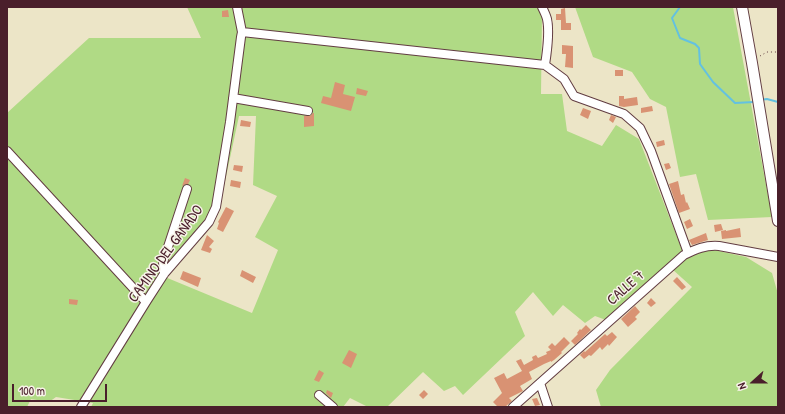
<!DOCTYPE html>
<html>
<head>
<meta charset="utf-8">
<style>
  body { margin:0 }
  #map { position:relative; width:785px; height:414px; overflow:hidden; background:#ece5c7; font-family:"Patrick Hand",sans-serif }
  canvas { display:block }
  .frame { position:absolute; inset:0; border:8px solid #4a1f2b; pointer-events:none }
  .north { position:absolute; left:733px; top:362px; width:40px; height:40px; -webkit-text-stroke:3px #f7f3e8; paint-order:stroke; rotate:249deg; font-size:11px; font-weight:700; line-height:16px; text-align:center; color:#4a1f2b }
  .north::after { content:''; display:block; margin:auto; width:14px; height:18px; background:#4a1f2b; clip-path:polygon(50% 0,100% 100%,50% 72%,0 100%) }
  .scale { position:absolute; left:12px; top:384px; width:95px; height:18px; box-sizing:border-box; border:2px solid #4a1f2b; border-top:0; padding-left:5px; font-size:12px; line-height:14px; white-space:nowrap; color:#4a1f2b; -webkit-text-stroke:3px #f7f3e8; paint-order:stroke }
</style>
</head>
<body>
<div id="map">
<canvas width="785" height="414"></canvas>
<div class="frame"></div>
<div class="north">N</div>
<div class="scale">100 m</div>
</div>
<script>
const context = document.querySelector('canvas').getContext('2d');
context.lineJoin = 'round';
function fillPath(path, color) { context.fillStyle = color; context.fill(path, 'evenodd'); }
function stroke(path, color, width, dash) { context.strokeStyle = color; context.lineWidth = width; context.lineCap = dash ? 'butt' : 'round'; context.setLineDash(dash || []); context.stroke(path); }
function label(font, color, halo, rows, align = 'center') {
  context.font = font + ' "Patrick Hand",sans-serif'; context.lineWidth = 3; context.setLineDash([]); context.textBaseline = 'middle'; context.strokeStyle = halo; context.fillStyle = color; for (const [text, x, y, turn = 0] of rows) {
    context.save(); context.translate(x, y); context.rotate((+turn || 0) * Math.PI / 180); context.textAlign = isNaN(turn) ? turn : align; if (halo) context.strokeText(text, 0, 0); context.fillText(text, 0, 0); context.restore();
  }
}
fillPath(new Path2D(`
  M187,7H539L542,14L541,94H562L567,131L602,146L616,125L639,139L684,255L714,250L746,257L772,273L778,294V407H601L596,390L610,370L692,287L672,269L606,320L595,316L585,323L563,305L553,316L533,292L515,312L525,336L463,395L455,386L444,391L423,372L387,407H368L350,398L343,407H91L93,403L56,397L49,402L31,399L27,407H7V113L89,38H201ZM239,116H256L253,185L277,196L255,237L278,250L252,313L165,277L189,251L218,214Z
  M575,7H733L772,217L708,220L696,174L680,177L666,107L650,99L632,72L593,57Z`), '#b0da85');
stroke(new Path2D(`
  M680,7L672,18L680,38L695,44L699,48L700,64L713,82L735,103L754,102
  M760,100L767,99L778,102`), '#63c1e1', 2);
fillPath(new Path2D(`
  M565,8L566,23H571V30H561V20H556V14H561V9Z
  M228,10L229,17H222V11Z
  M562,45L573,46V68L565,67L566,54H562Z
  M615,70H623V76H615Z
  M335,82L345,85L343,94L355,97L351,111L321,103L323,96L331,98Z
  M357,88L368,91L366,96L356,94Z
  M619,96H624V99L637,97L638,105L624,107L619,106Z
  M652,106L653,111L641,113V108Z
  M583,108L591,111L588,119L580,115Z
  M313,113H314V126L304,127V116H310Z
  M611,115L616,117L613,123L609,120Z
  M241,120L251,122L250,127L240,126Z
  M664,140L665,145L657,147L656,142Z
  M669,163L671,168L666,170L664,164Z
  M234,165L243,166L242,172L233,170Z
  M185,178L190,180L188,184H186L182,186Z
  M231,180L241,182L240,188L230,186Z
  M678,181L681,195L684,194L686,203L687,202L690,209L679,213L669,184Z
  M226,207L234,211L223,232L217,229L219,223L218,222Z
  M690,219L693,226L687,229L684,222Z
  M721,224L723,230L715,232L714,225Z
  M740,228L741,237L722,239L721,231L726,230V231Z
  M706,233L708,240L692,245L689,240Z
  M207,235L214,241L209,247L212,249L210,253L201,250Z
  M242,270L256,277L253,283L240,276Z
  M183,271L201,278L198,287L180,279Z
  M677,277L686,287L682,290L673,281Z
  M651,298L656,303L651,307L647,303Z
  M69,299L78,300L77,305L69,304Z
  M635,306L640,312L635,317L637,319L628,327L621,319Z
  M586,325L591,330L575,345L571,341L578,334L577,333L580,329L581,330Z
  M612,332L617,337L609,346L608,344L602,350L600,347L591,356L589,355L584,359L580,355L584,351L585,352L605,334L607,336Z
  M564,337L570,343L561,352L562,353L554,360L551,362V361L544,364L529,372L532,379L520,386L523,391L509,398L512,401L505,407H498L493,402L502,393L494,378L504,373L507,379L522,371L516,361L521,359L524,365L533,360L532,357L536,355L538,358L547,354L546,352L551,350L548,347L552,343L555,346Z
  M349,350L357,354L351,368L342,363Z
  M319,370L324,373L319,382L314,380Z
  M327,390L333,393L331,398L326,393Z
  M424,390L428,394L423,399L419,395Z
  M537,398L540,405L535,406L532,399Z`), '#d99273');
const minor = new Path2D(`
  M542,7C544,11 546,15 547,19C550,32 547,52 545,65
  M242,32L545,65L564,79L574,96L624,114L640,128L651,151L688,253
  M233,98L308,111
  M7,151L146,302
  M164,274L163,262L187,189
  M540,383L548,407
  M319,395L333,407
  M81,407L146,302L164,274L209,222L216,207L230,122L241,37L242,32L237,7
  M513,407L684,255C696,249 705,245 719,246L778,257`);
const major = new Path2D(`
  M742,7L752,63L778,221`);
stroke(minor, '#623d42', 10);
stroke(major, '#623d42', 12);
stroke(new Path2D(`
  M760,56L767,52H778`), '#623d42', 1, [1, 3]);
stroke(minor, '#fff', 8);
stroke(major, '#fff', 10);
label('15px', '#4a1f2b', '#f7f3e8', [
  ["CAMINO DEL GANADO",166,254,-54],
  ["CALLE 7",626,288,-42]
]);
</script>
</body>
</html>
